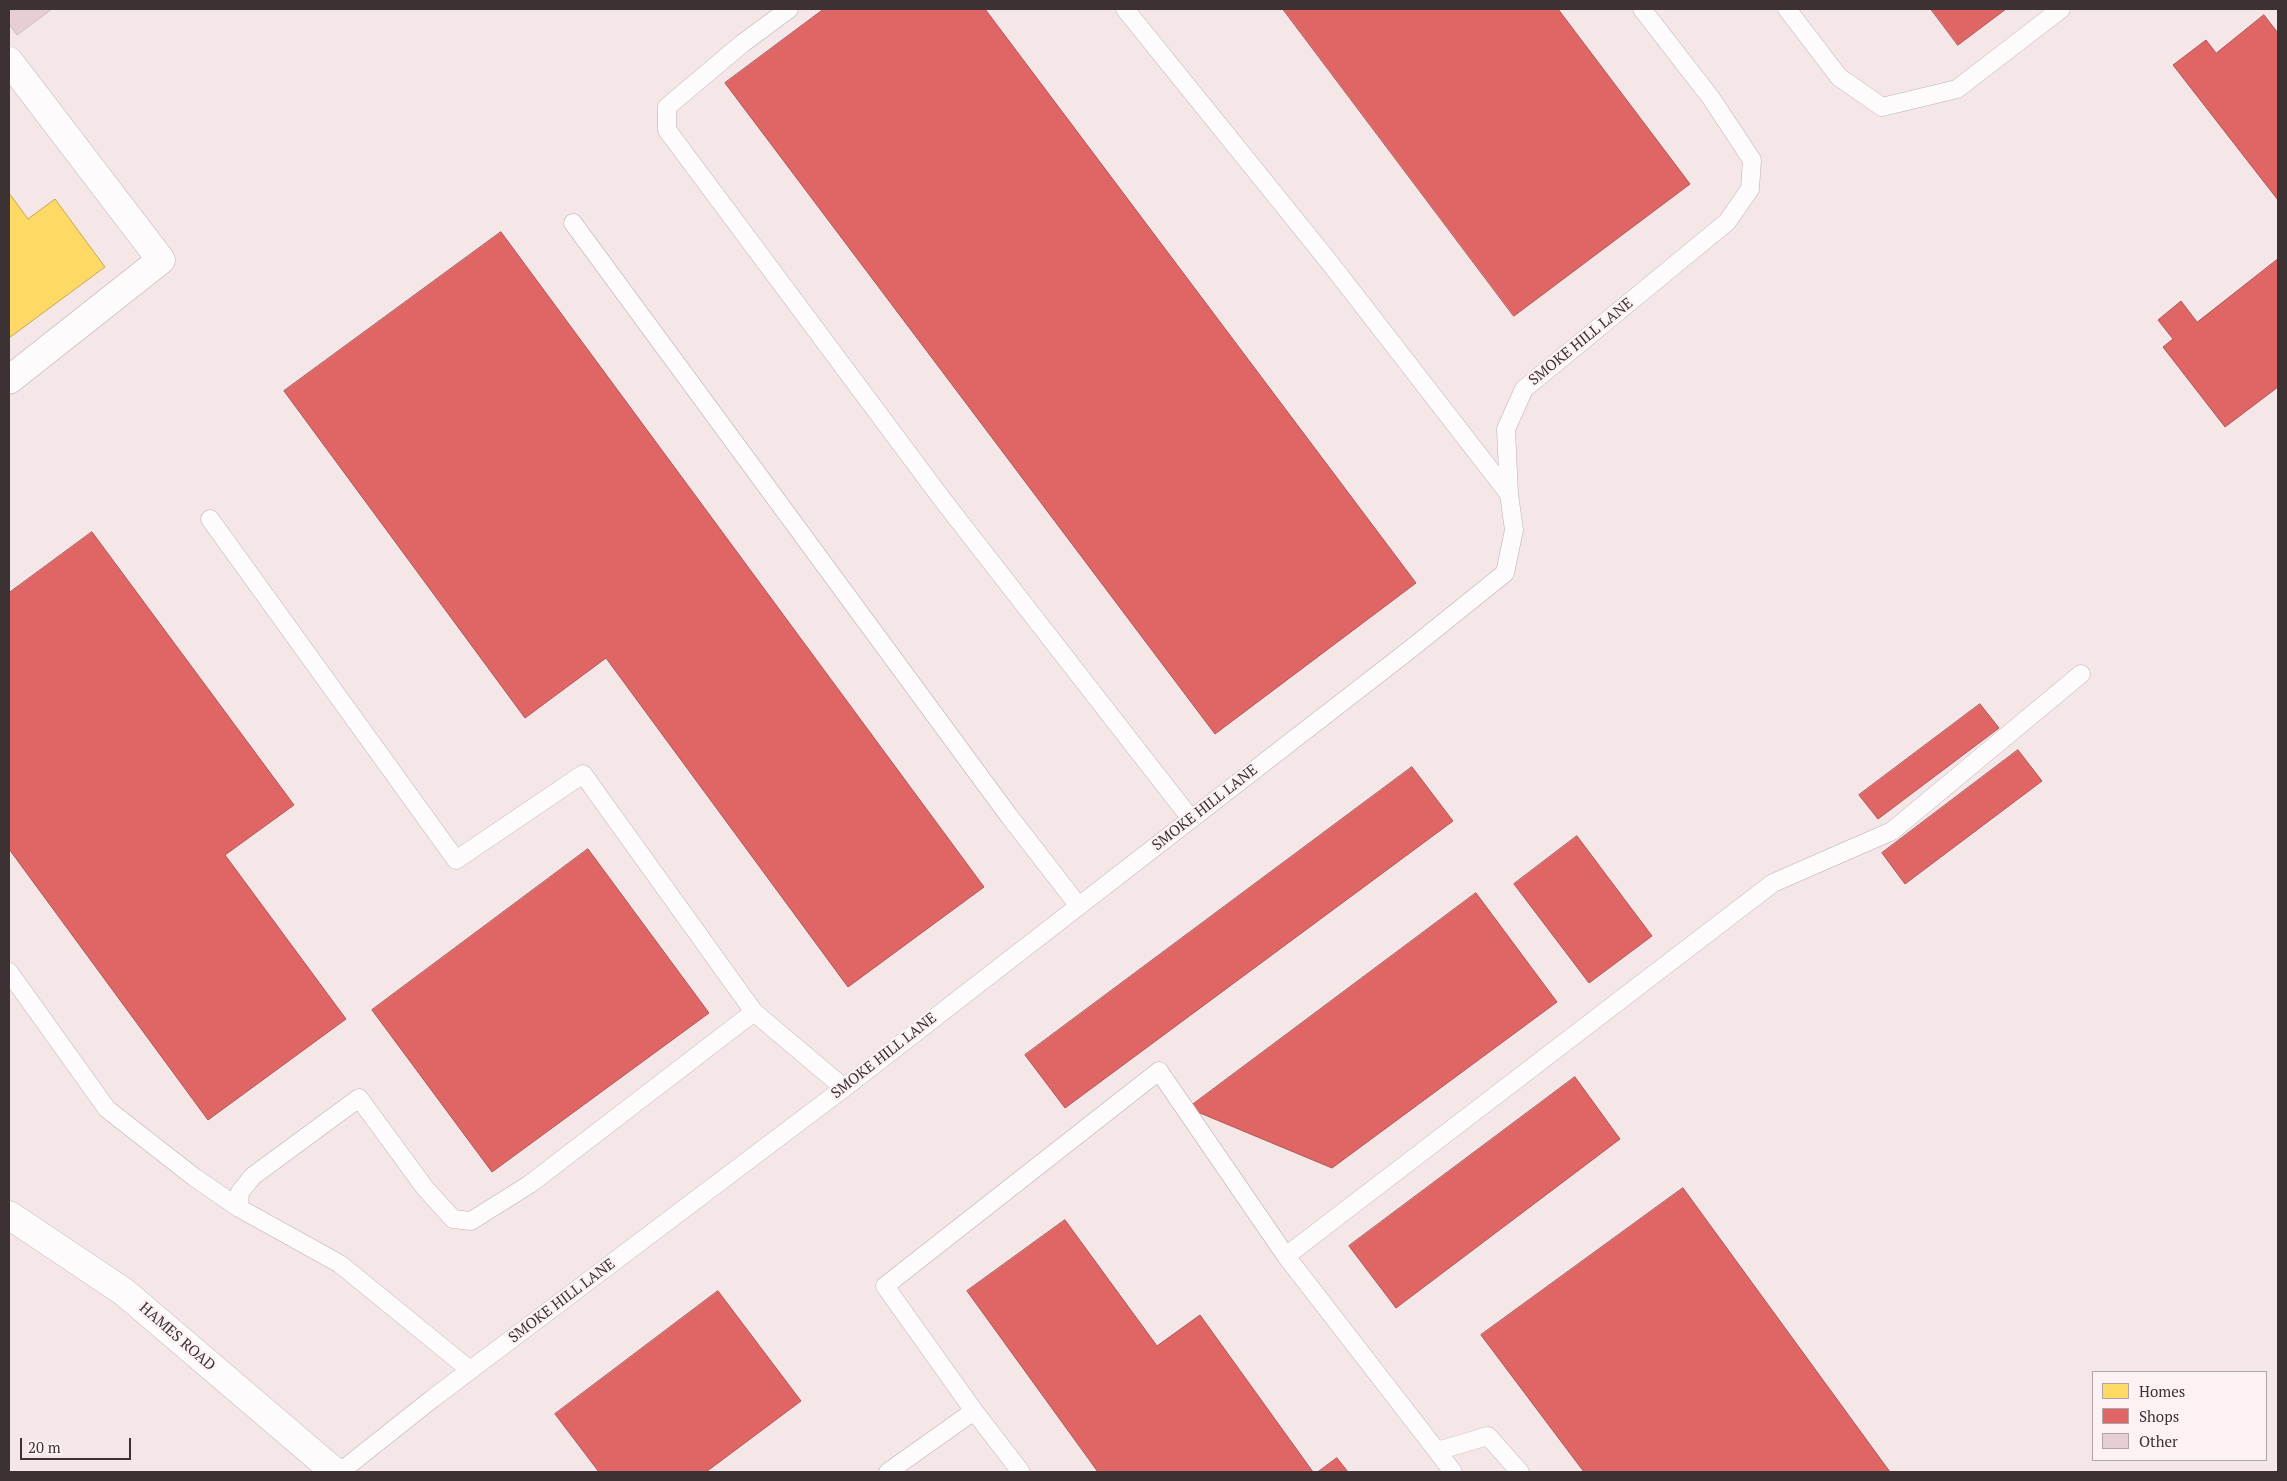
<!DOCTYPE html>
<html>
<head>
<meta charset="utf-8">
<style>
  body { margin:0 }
  #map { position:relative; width:2287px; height:1481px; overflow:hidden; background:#f5e6e8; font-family:"PT Serif",serif }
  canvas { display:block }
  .frame { position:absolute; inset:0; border:10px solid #3c3233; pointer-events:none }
  .legend { position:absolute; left:2092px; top:1371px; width:175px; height:90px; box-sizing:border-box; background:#fdf2f3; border:1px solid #b0a5a6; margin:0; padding:6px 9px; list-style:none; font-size:15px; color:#3c3233 }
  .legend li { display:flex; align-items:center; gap:10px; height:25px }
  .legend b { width:25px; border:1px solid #b0a5a6 }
  .scale { position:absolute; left:20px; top:1438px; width:111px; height:22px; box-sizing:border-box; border:2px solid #3c3233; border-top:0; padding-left:6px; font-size:15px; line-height:18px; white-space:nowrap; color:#3c3233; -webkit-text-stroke:4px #fdf2f3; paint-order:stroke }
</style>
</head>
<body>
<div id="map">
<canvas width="2287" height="1481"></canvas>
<div class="frame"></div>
<ul class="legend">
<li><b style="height:14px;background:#ffd966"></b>Homes</li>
<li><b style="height:14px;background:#e06666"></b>Shops</li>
<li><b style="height:14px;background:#e6ced2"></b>Other</li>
</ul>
<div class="scale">20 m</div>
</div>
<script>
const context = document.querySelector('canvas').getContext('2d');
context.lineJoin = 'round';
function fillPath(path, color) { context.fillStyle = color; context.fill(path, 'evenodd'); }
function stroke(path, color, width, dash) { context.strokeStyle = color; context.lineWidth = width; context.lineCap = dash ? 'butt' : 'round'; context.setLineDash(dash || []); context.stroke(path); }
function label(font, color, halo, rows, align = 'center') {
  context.font = font + ' "PT Serif",serif'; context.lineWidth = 5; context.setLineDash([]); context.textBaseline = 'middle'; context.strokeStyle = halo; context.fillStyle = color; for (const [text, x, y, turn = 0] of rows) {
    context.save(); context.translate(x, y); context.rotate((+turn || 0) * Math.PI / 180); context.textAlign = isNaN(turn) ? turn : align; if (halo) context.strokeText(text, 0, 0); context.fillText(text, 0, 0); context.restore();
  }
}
const homes = new Path2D(`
  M9,193L28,219L55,199L105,267L9,338Z`);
fillPath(homes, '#ffd966');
stroke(homes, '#c4a757', 1);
const shops = new Path2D(`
  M824,9H985L1416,583L1215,734L725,83Z
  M1283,9H1558L1690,184L1514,316Z
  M1931,9H2006L1958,45Z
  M2264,15L2278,33V200L2173,65L2206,40L2216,53Z
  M501,232L984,887L848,987L606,658L525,718L284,391Z
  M2278,259V387L2225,427L2163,347L2173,339L2158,320L2181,301L2197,322Z
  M92,532L294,805L225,855L346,1019L208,1120L9,849V593Z
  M1980,704L1999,728L1878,819L1859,795Z
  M2018,750L2042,781L1905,884L1882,853Z
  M1412,767L1453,821L1065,1108L1025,1055Z
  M1577,836L1652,936L1589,983L1514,884Z
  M588,849L709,1013L492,1172L372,1010Z
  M1476,893L1557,1002L1332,1168L1188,1108Z
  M1575,1077L1620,1139L1396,1308L1349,1246Z
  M1683,1188L1890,1472H1584L1481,1335Z
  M1065,1220L1157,1346L1200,1315L1313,1472H1098L967,1291Z
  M718,1291L801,1401L706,1472H599L555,1414Z
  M1337,1458L1348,1472H1318Z`);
fillPath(shops, '#e06666');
stroke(shops, '#af5657', 1);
const building = new Path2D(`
  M9,9H52L17,35L9,24Z`);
fillPath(building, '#e6ced2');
stroke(building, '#cbbfc1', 1);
const lane = new Path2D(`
  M789,9L743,43L667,107V130L942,499L1191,819
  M1125,9L1330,263L1509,494
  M1787,9L1839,77L1882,107L1957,89L2061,9
  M573,223L1009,816L1078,905
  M210,519L456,860L583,774L754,1012
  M9,972L107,1109L194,1177L239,1208
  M1286,1256L1437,1451L1488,1436L1520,1472
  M470,1370L340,1264L239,1208L240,1192L253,1176L359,1098L425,1188L453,1219L471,1221L530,1184L754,1012L844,1088
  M1437,1451L1453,1472
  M340,1472L432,1399L844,1088L1408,651L1505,573L1514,530L1509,494L1506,429L1524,389L1727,222L1750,189L1752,160L1711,98L1642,9
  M888,1472L974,1411
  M1021,1472L974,1411L885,1286L1159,1071L1286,1256L1773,883L1892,831L2081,674`);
const street = new Path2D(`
  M9,61L161,260L9,380`);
const secondary = new Path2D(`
  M9,1215L124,1292L335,1472`);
stroke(lane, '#bbb0b2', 19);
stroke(street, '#bbb0b2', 29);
stroke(secondary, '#bbb0b2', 29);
stroke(lane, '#fefbfc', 18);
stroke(street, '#fefbfc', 28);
stroke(secondary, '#fefbfc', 28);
label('15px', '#3c3233', '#fdf2f3', [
  ["SMOKE HILL LANE",1581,342,-39],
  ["SMOKE HILL LANE",1205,808,-38],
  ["SMOKE HILL LANE",884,1056,-38],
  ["SMOKE HILL LANE",562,1301,-37],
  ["HAMES ROAD",177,1337,41]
]);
</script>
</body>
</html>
